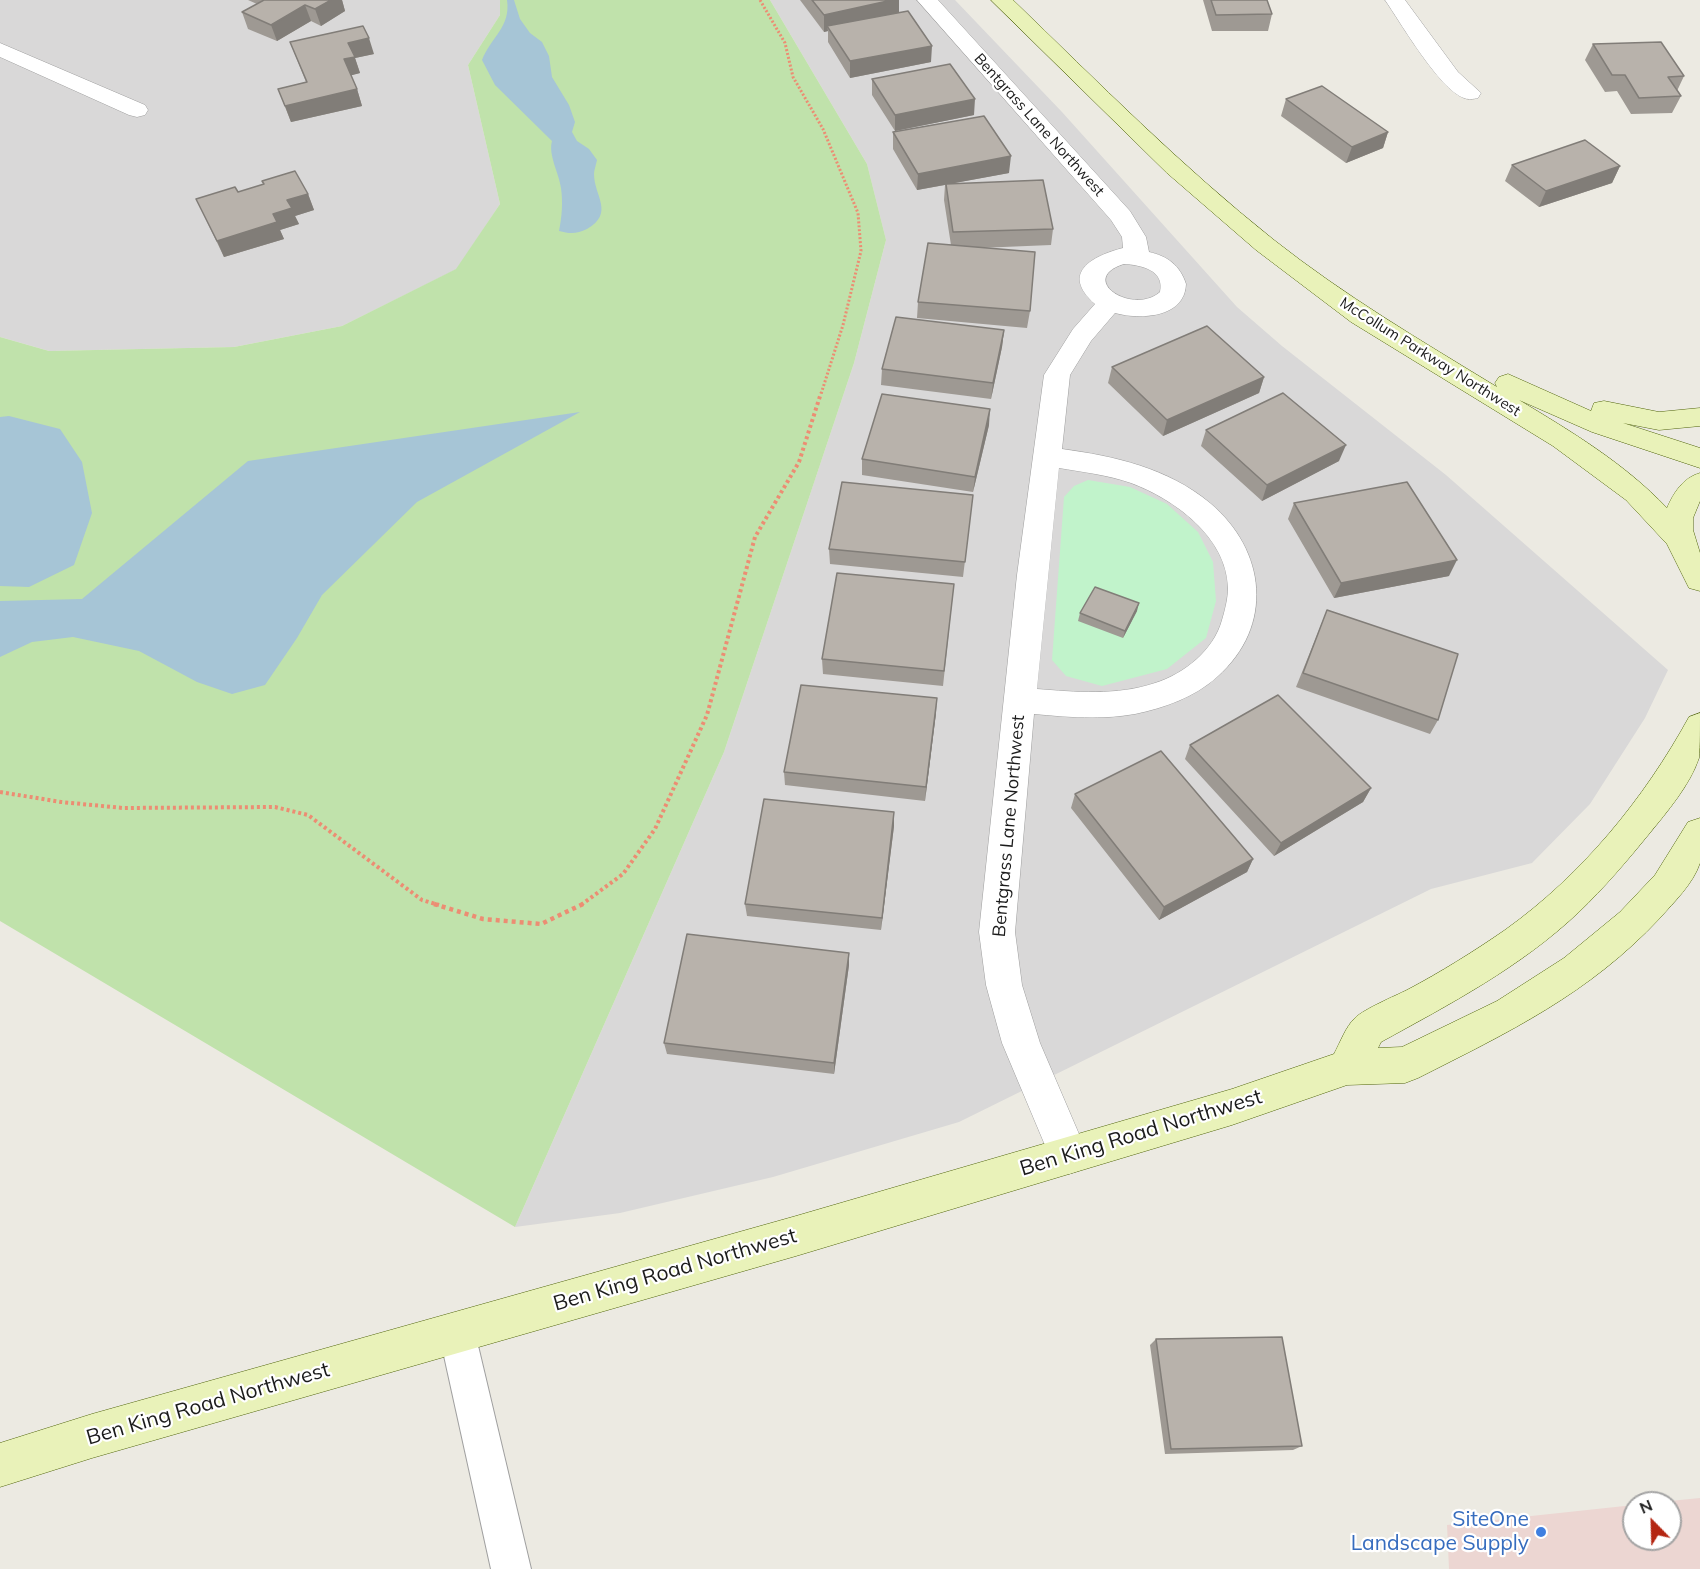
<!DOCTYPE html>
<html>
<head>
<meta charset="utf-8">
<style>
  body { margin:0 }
  #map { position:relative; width:1700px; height:1569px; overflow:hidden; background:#eceae2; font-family:Mulish,sans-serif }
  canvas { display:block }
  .north { position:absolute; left:1622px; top:1491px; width:60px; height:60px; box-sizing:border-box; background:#fff; border:2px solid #a4a4a4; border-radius:50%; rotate:337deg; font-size:16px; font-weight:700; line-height:24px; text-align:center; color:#1b1b1b }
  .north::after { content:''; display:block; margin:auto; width:21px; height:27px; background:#b42612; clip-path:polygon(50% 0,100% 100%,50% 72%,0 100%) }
</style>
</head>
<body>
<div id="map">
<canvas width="1700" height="1569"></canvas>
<div class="north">N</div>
</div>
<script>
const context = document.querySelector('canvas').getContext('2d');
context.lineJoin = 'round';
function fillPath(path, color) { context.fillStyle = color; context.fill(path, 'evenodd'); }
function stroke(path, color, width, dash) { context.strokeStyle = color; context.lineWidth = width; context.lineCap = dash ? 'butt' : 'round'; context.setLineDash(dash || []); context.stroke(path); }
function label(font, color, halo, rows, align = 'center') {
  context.font = font + ' Mulish,sans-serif'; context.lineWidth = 4.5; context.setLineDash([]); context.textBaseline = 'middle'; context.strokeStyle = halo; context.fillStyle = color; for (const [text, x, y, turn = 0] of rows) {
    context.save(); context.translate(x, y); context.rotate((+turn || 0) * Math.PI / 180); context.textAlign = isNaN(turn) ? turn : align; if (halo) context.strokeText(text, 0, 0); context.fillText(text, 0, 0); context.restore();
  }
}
fillPath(new Path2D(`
  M0,0H500V15L468,65L500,204L457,269L342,326L234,347L49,351L0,337Z
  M770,0H955L1062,112L1237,307L1282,346L1446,475L1668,670L1645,718L1590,804L1532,863L1431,889L959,1122L773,1177L620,1213L515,1227L724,752L854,363L886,240L867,164Z`), '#d9d8d8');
fillPath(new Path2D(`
  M1700,1498V1569H1449L1447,1525L1634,1505V1539H1670V1503H1650Z`), '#ecd6d2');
fillPath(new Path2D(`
  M500,0H770L867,164L886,240L854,363L724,752L515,1227L0,921V337L49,351L234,347L342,326L456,269L500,204L468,65L500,15Z`), '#c0e2ab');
fillPath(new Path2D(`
  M1088,480L1130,487L1167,504L1198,532L1213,562L1216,601L1206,638L1167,669L1102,686L1066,676L1052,660L1064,497L1074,486Z`), '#c1f3cb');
fillPath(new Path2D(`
  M507,0H514L520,19L530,33L542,42L549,56L552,77L569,105L575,122L572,132L577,141L589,149L597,160C596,165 594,170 594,174C594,196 615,213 587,229C577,234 570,234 559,231C562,216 563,203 561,188C559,173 548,155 552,141L495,85L482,60C491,37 511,27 507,0Z
  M580,412L417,502L322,595L297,638L265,685L232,694L197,682L139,651L73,637L32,642L0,657V601L82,599L248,461Z
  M9,416L60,429L82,462L92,513L74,565L29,587L0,586V417Z`), '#a6c5d6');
const lane = new Path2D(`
  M457,1315L470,1320L475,1333L531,1569H491L439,1333L444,1320Z`);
const street = new Path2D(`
  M917,0H938L1130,211L1146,237L1149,252C1167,256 1180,265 1186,284C1185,318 1140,320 1115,313L1091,341L1070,375L1062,449C1114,456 1168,468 1210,503C1266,550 1275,626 1217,677C1195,697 1164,708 1135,714C1102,720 1067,717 1034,714L1015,932L1022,985L1040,1043L1088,1155L1083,1169L1069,1174L1055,1169L1002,1043L986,985L979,932L1017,575L1044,375L1073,329L1095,304C1060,273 1092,256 1123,248L1122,237L1111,220ZM1124,264C1141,265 1165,270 1160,292C1133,316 1076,279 1124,264ZM1059,468C1083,472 1108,475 1131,483C1174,499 1227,537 1228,588C1228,598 1225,610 1222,620C1214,650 1184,674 1155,683C1117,696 1075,692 1037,689Z
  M1385,0H1405L1458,72L1481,93L1478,98C1473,99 1469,100 1464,98C1439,89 1401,23 1385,0Z
  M0,43L145,105L148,110L145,115L137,117L129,115L0,57Z`);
const secondary = new Path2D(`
  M991,0H1013C1098,82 1181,166 1274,240C1345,296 1420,340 1497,387L1495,383L1499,377L1508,374L1591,411L1594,403L1604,401L1659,412L1700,408V426L1659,430L1623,423L1700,448V468L1592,432L1519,400C1572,432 1624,463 1667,508C1674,492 1683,478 1700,473V501L1693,518V530L1700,553V591L1689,588L1667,544L1626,500L1553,446L1351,322L1256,250L1167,173Z
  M1700,713C1700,726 1700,746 1699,758C1690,785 1667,812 1649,834C1627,861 1604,888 1579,912C1521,967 1450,1004 1381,1042L1378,1048L1402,1047L1497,1001L1564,958L1620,912L1655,875L1688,822L1700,818C1700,831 1700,851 1700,863C1693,884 1674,902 1660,918C1589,994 1509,1032 1418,1078L1405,1083L1347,1085L1232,1125L796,1256L92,1458L0,1487V1443L92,1414L796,1216L1232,1089L1334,1054C1340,1043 1346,1026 1355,1018C1364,1009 1395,996 1407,990C1441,972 1473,952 1505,930C1582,875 1644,799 1689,717Z`);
stroke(lane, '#9f9f9f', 2);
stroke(street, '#9f9f9f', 1);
stroke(secondary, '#52660e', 1);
stroke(new Path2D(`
  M760,0L785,43L793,77L823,129L858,213L861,251L843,325L821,394`), '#ec8d73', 3, [2, 2]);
stroke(new Path2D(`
  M0,792L61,802L123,808L275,807L308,815L422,900L439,905
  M581,905L623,874L655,829L707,715L755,537L799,462L821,393`), '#ec8d73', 4, [3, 3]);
stroke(new Path2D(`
  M434,904L483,919L541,924L583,904`), '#ec8d73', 4.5, [4, 4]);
fillPath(lane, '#fff');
fillPath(street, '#fff');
fillPath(secondary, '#e9f2b9');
fillPath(new Path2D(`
  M248,0H342L345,11L321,26L311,21L277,41L248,29L242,12L257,4Z
  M800,0H899V13L931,62L850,78L828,42V31L824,32Z
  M1203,0H1267L1272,14L1268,31H1212Z
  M290,42L374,54L355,58L360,73L351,75L357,89L362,106L291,122L278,89L306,82Z
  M1593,44L1684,76L1677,91L1681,96L1672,113L1631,114L1617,91L1605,92L1585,60Z
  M872,79L974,115L895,131L872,95Z
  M1286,99L1388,132L1383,148L1346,163L1281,116Z
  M893,132L1009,173L954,183L1053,229L1051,245L979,248L1030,311L1027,328L917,318L918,302L951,245L944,200L945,185L917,190L893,149Z
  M1512,165L1620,166L1612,183L1539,207L1505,181Z
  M238,192L308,194L314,210L295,216L299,224L280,230L284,239L224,257L196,199Z
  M1004,331L1002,347L991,399L881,385L882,369Z
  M1112,367L1264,377L1259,393L1163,436L1108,383Z
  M989,425L973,492L862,475V459Z
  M1206,430L1339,461L1262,501L1201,446Z
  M973,495L963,577L830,564L829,549Z
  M1294,503L1449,576L1334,598L1288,519Z
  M954,584L943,686L823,674L822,659Z
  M1327,610L1438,720L1430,734L1296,687Z
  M1137,611L1123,638L1078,621L1080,613Z
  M936,713L925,801L785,785L784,772Z
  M1190,745L1371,788L1363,802L1274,856L1185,759Z
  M1075,794L1253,859L1247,872L1159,920L1071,808Z
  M894,826L881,930L747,916L745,904Z
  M849,965L834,1074L667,1054L664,1043Z
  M1156,1339L1302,1446L1293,1450L1165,1454L1150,1345Z`), '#9e9993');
fillPath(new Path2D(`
  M331,0H342L345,11L321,26L315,9Z
  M892,0H899V15L827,26L828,31L824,32V15Z
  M305,5L311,21L277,41L271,25Z
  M369,38L374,54L355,58L360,73L349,76L344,59L348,43Z
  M932,46L931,62L850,78V61Z
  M357,89L362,106L291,122L285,106Z
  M975,99L974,115L895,131V115Z
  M1388,132L1383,148L1346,163L1352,147Z
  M1011,156L1009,173L917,190L918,174Z
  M1620,166L1612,183L1539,207L1546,191Z
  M308,194L314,210L295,216L299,224L280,230L284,239L224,257L217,241L273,214L287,200Z
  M1004,330L1002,347L991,399L993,383Z
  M1264,377L1259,393L1163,436L1167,420Z
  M990,409L989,425L973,492L975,477Z
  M1346,445L1339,461L1262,501L1267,485Z
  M1457,560L1449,576L1334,598L1341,583Z
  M1139,603L1137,611L1123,638L1125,631Z
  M937,698L936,713L925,801L926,787Z
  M1371,788L1363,802L1274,856L1281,843Z
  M894,812V826L881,930L882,918Z
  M1253,859L1247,872L1159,920L1164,907Z
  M849,953V965L834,1074V1063Z`), '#817d78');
const building = new Path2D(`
  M264,0H331L315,9L305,5L271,25L242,12Z
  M812,0H892L824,15Z
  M1211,0H1267L1272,14L1216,15Z
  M908,11L932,46L850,61L827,26Z
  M363,26L369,38L348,43L355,57L344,59L357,89L285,106L278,89L307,82L290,42Z
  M1661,42L1684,76L1668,77L1681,96L1639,98L1625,75H1612L1593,44Z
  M950,64L975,99L895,115L872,79Z
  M1322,86L1388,132L1352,147L1286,99Z
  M984,116L1011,156L918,174L893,132Z
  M1585,140L1620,166L1546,191L1512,165Z
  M295,171L308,194L287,200L292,208L273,214L277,222L217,241L196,199L235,187L238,192L264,184L262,181Z
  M1043,180L1053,229L953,232L946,184Z
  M928,243L1035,252L1030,311L918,302Z
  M896,317L1004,330L993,383L882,369Z
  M1207,326L1264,377L1167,420L1112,367Z
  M1283,393L1346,445L1267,485L1206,430Z
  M882,394L990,409L975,477L862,459Z
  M842,482L973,495L965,562L829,549Z
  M1407,482L1457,560L1341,583L1294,503Z
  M837,573L954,584L944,671L822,659Z
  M1095,587L1139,603L1125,631L1080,613Z
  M1327,610L1458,654L1438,720L1303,673Z
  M801,685L937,698L926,787L784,772Z
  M1278,695L1371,788L1281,843L1190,745Z
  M1161,751L1253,859L1164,907L1075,794Z
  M764,799L894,812L882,918L745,904Z
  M687,934L849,953L834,1063L664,1043Z
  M1282,1337L1302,1446L1171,1449L1156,1339Z`);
fillPath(building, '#b8b2ab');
stroke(building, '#817d78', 1.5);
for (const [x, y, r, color] of [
  [1541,1532,6,"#3f7fe0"]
]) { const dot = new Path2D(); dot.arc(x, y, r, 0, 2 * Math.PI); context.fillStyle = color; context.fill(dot); stroke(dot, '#fff', 2); }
label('15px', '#1b1b1b', '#fff', [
  ["Bentgrass Lane Northwest",1039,125,48],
  ["McCollum Parkway Northwest",1430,357,32]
]);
label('18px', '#1b1b1b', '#fff', [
  ["Bentgrass Lane Northwest",1009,826,-85]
]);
label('21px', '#1b1b1b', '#fff', [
  ["Ben King Road Northwest",1141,1133,-17],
  ["Ben King Road Northwest",675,1270,-16],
  ["Ben King Road Northwest",208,1404,-16]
]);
label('21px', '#366cbe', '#fff', [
  ["SiteOne",1529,1520],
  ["Landscape Supply",1529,1544]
], 'right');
</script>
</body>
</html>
